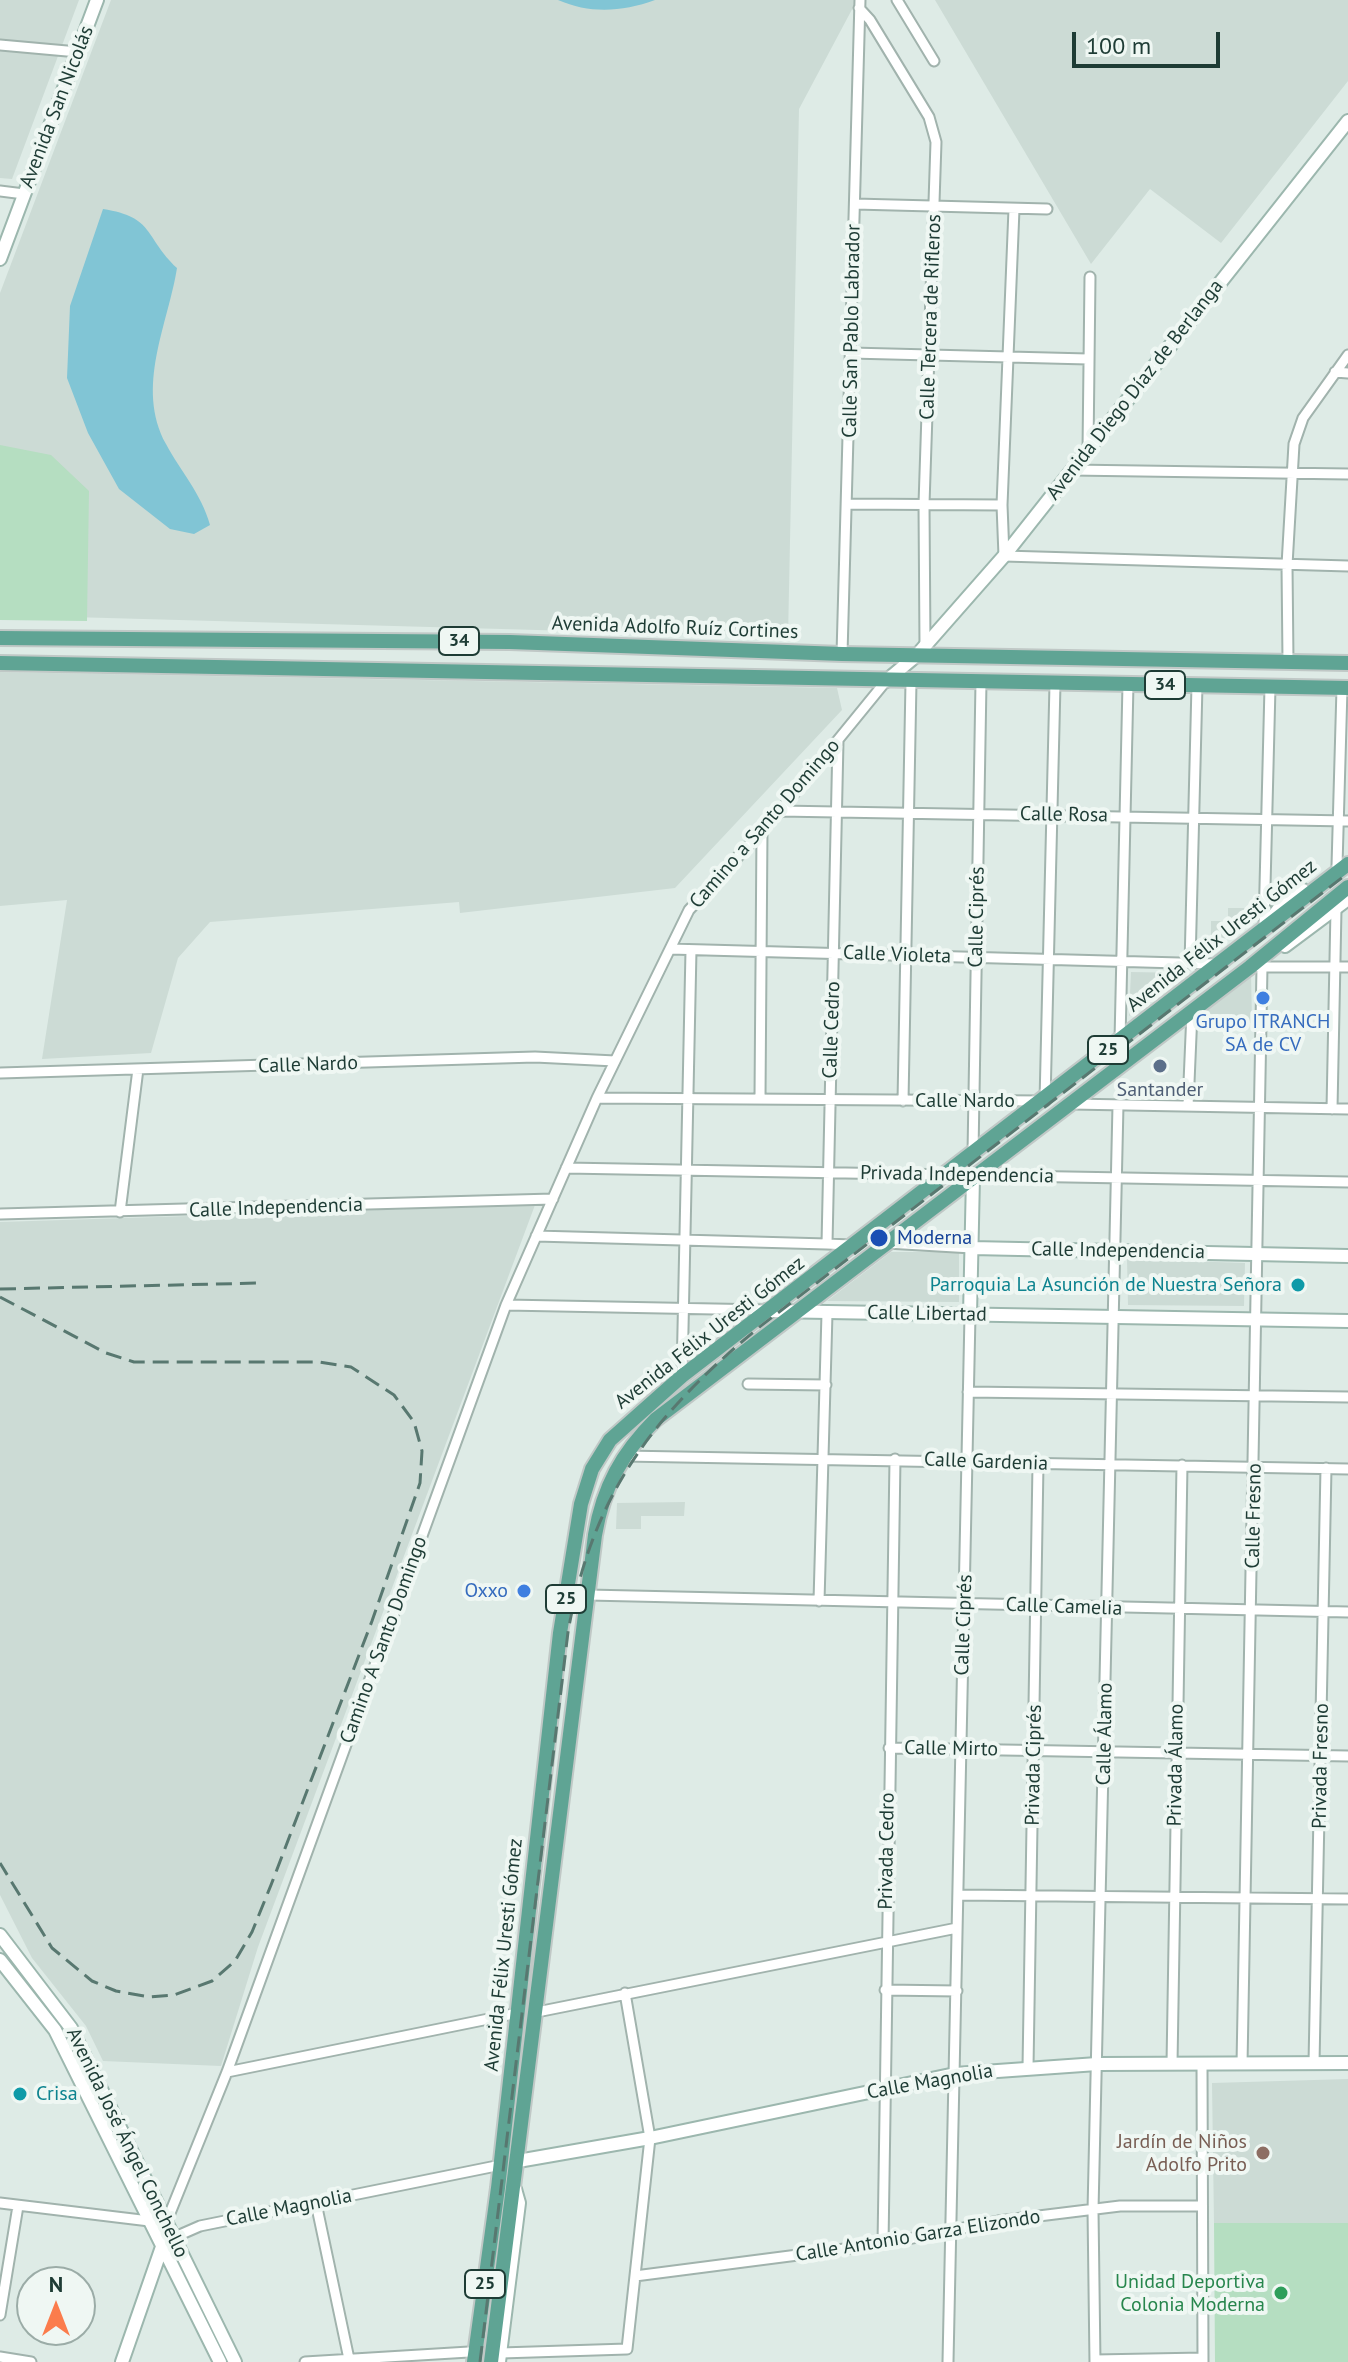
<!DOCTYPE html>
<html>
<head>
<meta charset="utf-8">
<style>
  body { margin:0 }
  #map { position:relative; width:1348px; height:2362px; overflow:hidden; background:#deebe6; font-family:"PT Sans",sans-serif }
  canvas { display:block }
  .north { position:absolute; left:16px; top:2266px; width:80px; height:80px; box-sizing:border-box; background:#eff7f3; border:2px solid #9baca7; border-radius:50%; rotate:0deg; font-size:22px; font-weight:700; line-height:32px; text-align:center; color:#1e3c35 }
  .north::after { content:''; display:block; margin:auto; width:28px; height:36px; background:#fb7c4c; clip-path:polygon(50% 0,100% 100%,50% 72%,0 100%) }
  .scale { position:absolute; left:1072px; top:32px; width:148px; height:36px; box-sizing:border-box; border:4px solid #1e3c35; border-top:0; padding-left:10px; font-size:24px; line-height:28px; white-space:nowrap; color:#1e3c35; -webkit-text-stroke:6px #eff7f3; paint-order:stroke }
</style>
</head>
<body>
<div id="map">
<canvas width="1348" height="2362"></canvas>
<div class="north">N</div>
<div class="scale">100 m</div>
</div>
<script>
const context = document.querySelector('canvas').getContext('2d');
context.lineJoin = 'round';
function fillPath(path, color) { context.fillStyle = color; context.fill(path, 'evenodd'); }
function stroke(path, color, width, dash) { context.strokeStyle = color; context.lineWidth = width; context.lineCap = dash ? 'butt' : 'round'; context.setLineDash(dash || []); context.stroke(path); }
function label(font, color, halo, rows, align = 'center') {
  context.font = font + ' "PT Sans",sans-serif'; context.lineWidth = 8; context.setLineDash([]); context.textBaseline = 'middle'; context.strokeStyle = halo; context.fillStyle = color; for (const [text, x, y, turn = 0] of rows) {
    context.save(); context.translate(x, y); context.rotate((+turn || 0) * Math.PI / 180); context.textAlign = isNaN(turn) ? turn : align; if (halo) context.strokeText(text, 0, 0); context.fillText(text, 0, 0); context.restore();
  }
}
fillPath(new Path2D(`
  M0,0H79L12,179L0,178Z
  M111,0H857L799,109L788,637L0,615V293Z
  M935,0H1348V81L1221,243L1150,189L1091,264Z
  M0,672L837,688L842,710L675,888L460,913L459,902L210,922L178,958L151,1053L42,1059L67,900L0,906Z
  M1228,908H1255L1252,920L1211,948V921H1228Z
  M1131,972L1186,973L1129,1016Z
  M1251,972L1252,1023L1195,1022V1013Z
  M535,1205L258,1947L221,2066L103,2061L86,2026L32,1958L0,1895V1222Z
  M891,1252H959V1302L827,1301Z
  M1127,1259L1245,1263L1244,1306L1128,1305Z
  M685,1502L684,1516H641V1529H616L617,1503Z
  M1348,2079V2223H1214L1212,2083Z`), '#ccdbd5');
fillPath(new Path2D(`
  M0,445L51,455L89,491L87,621L0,620Z
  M1214,2223H1348V2362H1215Z`), '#b5dec1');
fillPath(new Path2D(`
  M558,0H655C622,12 590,14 558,0Z
  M103,209C155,217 144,237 177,268C168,325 135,387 166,444C181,472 201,493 210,525L194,534L170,529L119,489L88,433L67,378L70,306Z`), '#81c5d5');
const street = new Path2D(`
  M897,0L934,61
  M859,8L870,20L929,117L936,142L924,504L925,646
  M0,45L78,52
  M0,191L24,194
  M855,204L1047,209
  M1014,209L1002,505L1004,556L1348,566
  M851,353L1088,359
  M1335,372L1348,373
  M1088,450L1090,277
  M1071,470L1348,474
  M848,504L1002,505
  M842,654L860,0
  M1288,661L1287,565L1294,444L1303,418L1348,355
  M838,741L827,1244L851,1245
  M780,811L1348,821
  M1337,866L1342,688
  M1264,926L1270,687
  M670,949L1216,964
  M1190,964L1197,685
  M1259,967H1348
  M1120,1040L1128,684
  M0,1073L535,1057L615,1061
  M760,1097L762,830
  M597,1098L1045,1101L1055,684
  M903,1101L911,682
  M1071,1104L1348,1109
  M1188,1106L1192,1012
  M1332,1109L1336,909
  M973,1153L981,682
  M566,1168L1348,1182
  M120,1212L138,1069
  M0,1214L553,1199
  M536,1236L827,1244
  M887,1243L972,1248
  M506,1305L767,1310
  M682,1376L691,950
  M748,1384L826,1385
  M968,1392L1348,1397
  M624,1456L1348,1469
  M588,1595L1348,1612
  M819,1601L827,1313
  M889,1748L1348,1756
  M959,1895L1348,1899
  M885,1990L957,1991
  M537,2012L957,1928
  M1314,2063L1326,1468
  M1172,2064L1182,1465
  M1202,2064L1203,2362
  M1242,2064L1262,967
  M1028,2067L1038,1464
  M227,2072L518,2013
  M0,2203L166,2223L227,2072L506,1305L597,1098L689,910L780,811L886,681
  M316,2203L349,2359
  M168,2240L200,2226L501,2165
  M883,2244L895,1459
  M635,2276L883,2244L998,2221L1120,2206H1202
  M0,2315L18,2206
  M501,2353L627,2349L650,2138L625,1993
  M0,2357L31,2362
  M1095,2360L1203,2358
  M305,2362L469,2352
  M948,2362L970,1315
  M1095,2362L1093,2210L1118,1105`);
const secondary = new Path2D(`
  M0,259L97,0
  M886,681L917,655L1004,556L1348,121
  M1270,920L1281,906L1303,890
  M1285,946L1348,899
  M972,1248L1348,1256
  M770,1311L1348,1321
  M970,1315L973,1177
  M0,1935L71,2028L235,2362
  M0,1960L55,2030L220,2362
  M518,2161L650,2138L955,2074L1097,2064L1348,2063
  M122,2362L163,2244
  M499,2362L519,2203L515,2189`);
const primary = new Path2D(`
  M0,638L510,642L842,654L1348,663
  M0,663L1348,688
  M474,2362L498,2188L560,1633L581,1504L592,1469L610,1440L682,1376L1348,864
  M491,2362L595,1535C603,1487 622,1453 656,1419L1250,967L1348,887`);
stroke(street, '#a1b3ad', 13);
stroke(secondary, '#9cb7ae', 16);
stroke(primary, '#c0c8c6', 18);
stroke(street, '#fff', 9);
stroke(secondary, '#fff', 12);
stroke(primary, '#5fa494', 14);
stroke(new Path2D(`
  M0,1289L261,1283
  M0,1297L106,1353L134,1362H319L351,1367L394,1395L414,1422L422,1451L420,1483L372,1621L271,1885L252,1932L235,1961L212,1981L174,1995L150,1997L116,1991L92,1981L52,1948L0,1863
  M480,2362L568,1632C592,1495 652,1416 757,1329L1348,873`), '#587870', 3, [16, 8]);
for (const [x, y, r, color] of [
  [1263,998,8,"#3f7fe0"],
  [1160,1066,8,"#5c6f8a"],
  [879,1238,10,"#1a4fb4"],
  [1298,1285,8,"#0f9aa8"],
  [524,1591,8,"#3f7fe0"],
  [20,2094,8,"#0f9aa8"],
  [1263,2153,8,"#8d6e63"],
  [1281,2293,8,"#2e9e5b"]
]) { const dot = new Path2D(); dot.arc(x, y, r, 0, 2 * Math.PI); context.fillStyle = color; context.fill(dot); stroke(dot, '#eff7f3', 3); }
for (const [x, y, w] of [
  [459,641,40],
  [1165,685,40],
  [1108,1050,40],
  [566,1599,40],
  [485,2284,40]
]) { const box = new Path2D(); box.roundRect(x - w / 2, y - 14, w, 28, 6); context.fillStyle = '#eff7f3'; context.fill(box); stroke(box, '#1e3c35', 2); }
label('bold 18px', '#1e3c35', null, [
  ["34",459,641],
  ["34",1165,685],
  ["25",1108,1050],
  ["25",566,1599],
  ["25",485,2284]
]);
label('20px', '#1e3c35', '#eff7f3', [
  ["Avenida San Nicolás",57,107,-69],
  ["Calle Tercera de Rifleros",931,317,-88],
  ["Calle San Pablo Labrador",852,331,-89],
  ["Avenida Diego Díaz de Berlanga",1135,390,-52],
  ["Avenida Adolfo Ruíz Cortines",675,628,2],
  ["Calle Rosa",1064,815,1],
  ["Camino a Santo Domingo",765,824,-49],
  ["Calle Ciprés",977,917,-89],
  ["Avenida Félix Uresti Gómez",1222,936,-38],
  ["Calle Violeta",897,955,2],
  ["Calle Cedro",832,1030,-88],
  ["Calle Nardo",308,1065,-2],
  ["Calle Nardo",965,1101],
  ["Privada Independencia",957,1175,1],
  ["Calle Independencia",276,1208,-2],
  ["Calle Independencia",1118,1251,1],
  ["Calle Libertad",927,1314,1],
  ["Avenida Félix Uresti Gómez",710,1333,-38],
  ["Calle Gardenia",986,1462,2],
  ["Calle Fresno",1254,1516,-89],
  ["Calle Camelia",1064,1607,2],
  ["Calle Ciprés",964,1625,-88],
  ["Camino A Santo Domingo",384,1640,-70],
  ["Calle Álamo",1105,1734,-89],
  ["Calle Mirto",951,1749,1],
  ["Privada Ciprés",1034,1765,-89],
  ["Privada Álamo",1176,1765,-89],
  ["Privada Fresno",1321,1766,-89],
  ["Privada Cedro",887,1851,-89],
  ["Avenida Félix Uresti Gómez",504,1955,-84],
  ["Calle Magnolia",930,2082,-10],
  ["Avenida José Ángel Conchello",127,2143,64],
  ["Calle Magnolia",289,2208,-11],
  ["Calle Antonio Garza Elizondo",918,2236,-9]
]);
label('20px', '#366cbe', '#eff7f3', [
  ["Grupo ITRANCH",1263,1022],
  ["SA de CV",1263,1045],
  ["Oxxo",508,1591,"right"]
]);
label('20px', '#4e5e75', '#eff7f3', [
  ["Santander",1160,1090]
]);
label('20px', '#164399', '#eff7f3', [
  ["Moderna",897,1238]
], 'left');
label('20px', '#0d838f', '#eff7f3', [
  ["Parroquia La Asunción de Nuestra Señora",1282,1285],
  ["Crisa",36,2094,"left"]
], 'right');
label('20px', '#785e54', '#eff7f3', [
  ["Jardín de Niños",1247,2142],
  ["Adolfo Prito",1247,2165]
], 'right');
label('20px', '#27864d', '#eff7f3', [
  ["Unidad Deportiva",1265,2282],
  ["Colonia Moderna",1265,2305]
], 'right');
</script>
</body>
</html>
